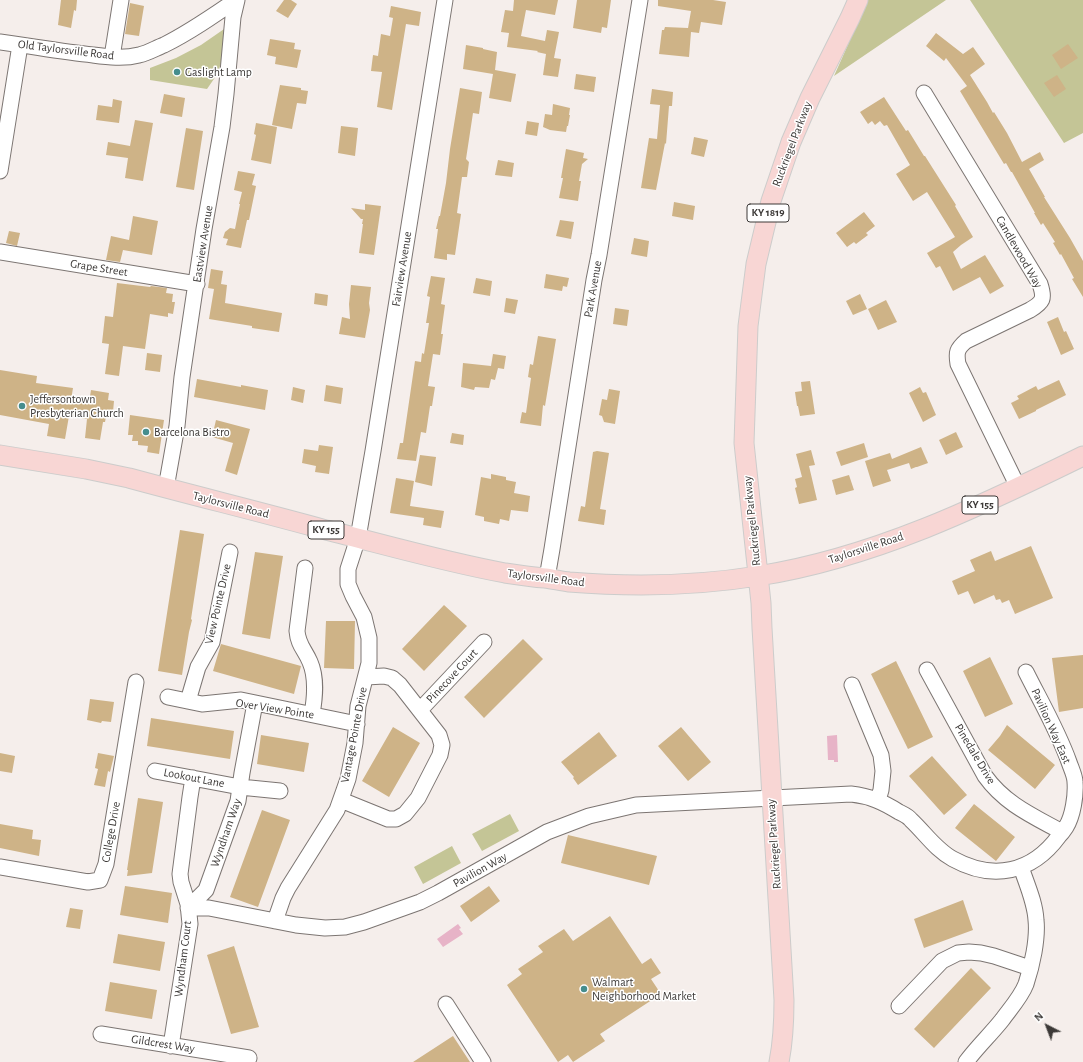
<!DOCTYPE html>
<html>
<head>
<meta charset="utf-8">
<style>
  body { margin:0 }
  #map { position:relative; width:1083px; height:1062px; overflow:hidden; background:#f5eeeb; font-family:"Alegreya Sans",sans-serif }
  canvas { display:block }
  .north { position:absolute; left:1027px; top:1006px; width:40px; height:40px; -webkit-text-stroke:3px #fff; paint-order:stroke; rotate:318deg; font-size:11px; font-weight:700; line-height:16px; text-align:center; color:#3c3937 }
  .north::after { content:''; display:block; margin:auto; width:14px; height:18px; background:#3c3937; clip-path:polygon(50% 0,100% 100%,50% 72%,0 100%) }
</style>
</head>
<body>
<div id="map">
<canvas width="1083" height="1062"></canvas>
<div class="north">N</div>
</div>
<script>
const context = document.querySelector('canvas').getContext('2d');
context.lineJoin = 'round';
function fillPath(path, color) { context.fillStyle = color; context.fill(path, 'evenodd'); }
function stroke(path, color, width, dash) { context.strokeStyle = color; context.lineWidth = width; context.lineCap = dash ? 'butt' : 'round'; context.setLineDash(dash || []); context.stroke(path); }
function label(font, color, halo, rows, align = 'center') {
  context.font = font + ' "Alegreya Sans",sans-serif'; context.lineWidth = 3; context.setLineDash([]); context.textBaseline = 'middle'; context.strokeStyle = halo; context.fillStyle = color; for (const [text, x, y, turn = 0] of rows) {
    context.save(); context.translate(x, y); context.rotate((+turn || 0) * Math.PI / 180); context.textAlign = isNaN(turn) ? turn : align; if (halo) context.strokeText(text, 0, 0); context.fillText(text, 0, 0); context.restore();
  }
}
fillPath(new Path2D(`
  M868,0H946L834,76Z
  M970,0H1083V133L1064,143Z
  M227,27L222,61L216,76L207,89L150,80V68L176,58L201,45Z
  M510,814L519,831L482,851L472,834Z
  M452,846L461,863L423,884L414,867Z`), '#c4c596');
fillPath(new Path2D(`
  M837,735L838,762H834V760H828L827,736Z
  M458,924L461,928L459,929L463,934L443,947L437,939Z`), '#e7b3c7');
fillPath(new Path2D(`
  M61,0H77L76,11L74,10L71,28L58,25Z
  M284,0H291L297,4L288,18L276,11Z
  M514,0H558L555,15L526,10L521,36L545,41L547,30L559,32L554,58L561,59L558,77L543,75L546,54L537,52L538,51L507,47L509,33L501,32L505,10L513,11Z
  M577,0H611L607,28L602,27L601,33L573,28Z
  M658,0H713L726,2L722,25L701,22L699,33L691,32L689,57L659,54L662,30H664L665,27L688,28L691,11L658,6Z
  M130,3L144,6L139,36L125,34Z
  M391,6L421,12L419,26L406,24L392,110L377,107L382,72L371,71L373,55L378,56L381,34L390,36L393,18L389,17Z
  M936,33L963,54L973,47L985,64L970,75L987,102L993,113L994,112L1007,133L1022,162L1040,152L1044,160L1029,169L1045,197H1044L1070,238L1083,261V297L1072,279L1074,278L1061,254L1060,255L1053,243L1055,242L1043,223L1041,225L1034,213H1035L1012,172H1011L1006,163L1004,164L960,91L967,86L946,58L944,61L926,46Z
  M270,39L295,43L294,49L301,50L297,68L275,64L276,57L267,55Z
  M1068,44L1078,58L1061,69L1052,55Z
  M466,45L483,48V49L497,52L495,70L516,74L511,102L489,98L493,74L463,69Z
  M576,74L596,77L594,92L574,89Z
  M1057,75L1066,89L1054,97L1044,83Z
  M280,85L301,88V90L308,91L306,104L297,103L292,129L272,125Z
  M460,88L482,92L479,114L473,113L466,159L469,162L467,177H462L457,213L461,214L455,255L447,254V260L434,258L438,229H436L439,216H440L446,183L450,149Z
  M652,89L673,92L672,106H669L666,144L665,143L656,190L641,188L649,138L657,139L660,105L650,104Z
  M164,94L185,98L182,117L160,113Z
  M884,97L906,131L908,130L924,156H925L956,205L955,206L973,237L961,245L953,252L961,269L985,255L1004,286L990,294L980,277L953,291L940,266L936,268L927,253L955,237L927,192L913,201L896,174L910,165L887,125L884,126L880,121L875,125L872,121L868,124L860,112Z
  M113,99L122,101L119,123L96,120L98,105L112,107Z
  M553,104L570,108L569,115H570L568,126H567L566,132L550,130L543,127L545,114L552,115Z
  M135,120L153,123L143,181L125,178L128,158L106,155L108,142L130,146Z
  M527,121L539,123L537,136L525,134Z
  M256,123L277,127L271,164L251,160L256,135L254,134Z
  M341,126L358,128L355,156L338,153Z
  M186,128L203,131L194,190L176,187Z
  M694,137L708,140L704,157L691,154Z
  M566,149L584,153L583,158L588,159L582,164L579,181H581L578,201L559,198L563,178H561Z
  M498,160L514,163L512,177L495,175Z
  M238,171L255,174L252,185L256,186L249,220H247L241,248L226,245L228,239L223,238L225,232L230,228L235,229L240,204H239L242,192L234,190Z
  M674,202L695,206L693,220L672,216Z
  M365,204L381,206L374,255L359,253L363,224H362L363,219H361L351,208L365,210Z
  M864,212L875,226L866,233L868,235L856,244L854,242L847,247L836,233Z
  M133,216L158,221L152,255L123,250L120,262L106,260L111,236L129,240Z
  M560,220L574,222L571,239L556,236Z
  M9,231L20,233L17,246L6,243Z
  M634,238L649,241L647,257L631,254Z
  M211,269L223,271L221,284L227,285L225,303L282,313L279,332L252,328V326L209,319L214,289L208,288Z
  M546,274L569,278L567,287L563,286L562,291L544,288Z
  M431,276L445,278L441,304L445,305L441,334H443L440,355L433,354L428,386L435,387L432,406H430L426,433L421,432L416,461L397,459L400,443H403L415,361L421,362L422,353L424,354L429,323H426L430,297L427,296Z
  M476,278L492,281L490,296L473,293Z
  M117,283L150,287L151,286L167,288L166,293L173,294L172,302H175L173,314L168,313V317L150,314L145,349L123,346L119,376L105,374L109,344L102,343L105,316L113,317Z
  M351,285L371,287L369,303L370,310L365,338L339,334L342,317L350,319L349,304Z
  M315,293L328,295L327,306L314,304Z
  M860,294L867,309L853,315L846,301Z
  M506,298L518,300L515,314L504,312Z
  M886,300L897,322L878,330L868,309Z
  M615,308L629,310L627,326L613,324Z
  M1058,317L1064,332L1066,331L1074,349L1061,355L1047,322Z
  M538,336L556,339L545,406L543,405L541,426L520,423L522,412L526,413L531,378L528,377L530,364L533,365Z
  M147,353L162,355L160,372L145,370Z
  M493,354L506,356L504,369L498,368L495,380L491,379L489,388L475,387L474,390L461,387L463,363L491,366Z
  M0,370L37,376L36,383L73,388L71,400L89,403L91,390L109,393L108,400L114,401L113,412L107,411L105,422H103L100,440L85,438L87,419L69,416L65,439L47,436L49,424L0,415Z
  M197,379L241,387V385L268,390L265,410L194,397Z
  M1059,380L1066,395L1036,410V411L1019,419L1011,403L1019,399L1017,396L1036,386L1038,390Z
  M810,381L815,414L800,416L798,406H797L795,392L802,391L801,382Z
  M326,385L343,388L341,404L324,401Z
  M293,387L305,390L303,403L291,400Z
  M920,387L923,393L926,392L936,415L923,422L909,393Z
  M609,389L620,391L615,424L604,422L602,416L599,415L602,399L607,400Z
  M130,415L164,420L159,454L147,452L148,446L138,445V441H132L133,435H128Z
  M216,420L250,429L237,475L225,471L233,443L212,437Z
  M956,432L963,447L946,455L939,440Z
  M452,433L464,435L463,445L450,443Z
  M864,443L868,457L841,466L836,452Z
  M319,445L333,447L329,474L315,472L316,466L302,463L304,449L318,451Z
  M921,447L928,463L917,467H916L911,469L909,463L887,470L891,481L873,487L865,461L890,453L892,459Z
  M811,450L815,465L809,466L817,500L799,504L795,488L797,487L795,479L802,477L796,454Z
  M597,451L609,453L600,509L606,510L604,525L578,521L581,506L585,507L593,452Z
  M420,455L436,457L432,486L415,482Z
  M491,474L506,477V480L516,482L514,493L530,496L528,512L511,510L509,521L500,519L499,524L484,521V517L475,515L481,477L491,479Z
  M849,475L854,490L836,495L832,480Z
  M396,478L414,481L410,506L444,511L441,528L423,525L424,518L390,513Z
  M180,530L204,534L191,619L192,620L189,632L182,675L158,671Z
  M1031,546L1053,598L1015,614L1009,600L1002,603L1000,599L996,600L994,595L974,604L968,591L958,595L952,581L975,571L970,560L991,551L995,561Z
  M255,552L283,556L270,639L242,634Z
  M444,605L467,626L424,671L402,649Z
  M326,621H355L354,669L324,668Z
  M523,639L543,659L484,718L464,697Z
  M221,644L301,666L294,694L213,671Z
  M1083,655V708L1059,712L1052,658Z
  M990,657L1013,704L985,717L963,671Z
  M896,661L933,737L908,749L871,674Z
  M90,699L114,702L111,722L102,721L101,723L87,720Z
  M151,718L234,731L230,759L147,746Z
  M1007,725L1055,765L1035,789L988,750L1000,736Z
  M393,727L420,743L389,797L362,781Z
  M681,727L711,762L688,781L658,746Z
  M599,732L617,756L578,785L573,778L574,777L561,762Z
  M261,735L309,743L304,772L257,764Z
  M0,753L15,756L12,773L0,771Z
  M98,753L114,756L110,772L108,771L105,787L94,785L98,769L95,768Z
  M932,756L967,795L944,815L909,776Z
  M138,798L163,802L152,873L127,876L128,870H127Z
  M974,804L1015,837L996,861L955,828Z
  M262,810L290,820L258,907L230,897Z
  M0,824L33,830L32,839L41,840L39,856L0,848Z
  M568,835L657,856L649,885L561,863Z
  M125,886L172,893L168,923L120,915Z
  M489,886L500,901L471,922L460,906Z
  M963,900L973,930L924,948L914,919Z
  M70,908L83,910L80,929L66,927Z
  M610,916L642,964L651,958L661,973L651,979L661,994L600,1034L605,1041L573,1062L568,1055L558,1062L507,985L522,974L518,969L543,952L538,946L564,929L573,941Z
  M118,934L165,942L160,971L113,963Z
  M234,946L259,1027L231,1034L207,955Z
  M971,968L991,988L934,1048L914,1029Z
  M110,982L157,990L152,1019L105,1011Z
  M453,1036L470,1062H413Z`), '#ceb387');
const minor = new Path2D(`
  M0,42C31,46 62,52 93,55C108,57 124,59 139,55C148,53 156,48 164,45C190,32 213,16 236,0
  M112,57L121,0
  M924,93L1040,284C1045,299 1043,302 1030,310L966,341C957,349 956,352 958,364L1018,487
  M0,171L20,45
  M0,252L197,284
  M166,488L177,426L182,377L204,229L222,127L226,94L233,17L237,0
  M305,568L297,631C298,645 305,650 310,662C317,678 315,697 312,714
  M547,578L552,549L594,280L599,255L640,0
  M927,670L985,776C1005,804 1033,816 1062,832
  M852,685L881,755L883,771L881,790L878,800
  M168,697L202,704L241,700L357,724
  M188,701L198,667L212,642L230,552
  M420,710L484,642
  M155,771L240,787L280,791
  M341,800L388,819H396L405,814L418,798L440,755L442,745L439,735L400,685L392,678L384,676L366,677
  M0,867L88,882L100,880L106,864L136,682
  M188,908H209L296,925L325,928L345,927L364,922L420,902L438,893L547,832L589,816L636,805L851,794C870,796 883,802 899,812C903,814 908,816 911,820C925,833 936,850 953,859C993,881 1032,873 1059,836C1062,833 1064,830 1066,827C1073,816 1076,795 1075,782C1075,776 1071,768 1069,762C1058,731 1041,702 1026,672
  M188,908L206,890L238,801L242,773L255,703
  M275,921L283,898L288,888L337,810L348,779L355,743L358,706L369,663V638L364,617L353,596L348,584V569L358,538L373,451L445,0
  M446,1004L483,1062
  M899,1006L942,961L958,953L969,952L981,953L994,956L1030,968
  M101,1034L249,1058
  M171,1046L190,924L188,904L181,882L180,874L190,797L193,778
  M966,1062C977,1047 991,1034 1002,1020C1010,1009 1021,997 1026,984C1032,966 1038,939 1036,920C1035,902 1027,885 1021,867`);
const major = new Path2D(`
  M0,455L86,469L129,478C195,496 261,512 326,530C386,545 445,562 505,573C518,575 531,577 545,578C553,579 561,581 569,582C632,587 696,586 758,576C873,558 979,507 1083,456
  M779,1062C783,1042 784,1021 784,1000L762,628L761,603L744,443L748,326L756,264L771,201L791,142L810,98L850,18L858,0`);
stroke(minor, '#7c7572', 17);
stroke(major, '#cccccb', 21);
stroke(minor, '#fff', 15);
stroke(major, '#f8d6d4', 19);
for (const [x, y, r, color] of [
  [177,72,4,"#458d8d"],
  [22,406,4,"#458d8d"],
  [146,432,4,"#458d8d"],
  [584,989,4,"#458d8d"]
]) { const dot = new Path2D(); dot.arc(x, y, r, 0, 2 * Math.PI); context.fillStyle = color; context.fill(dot); stroke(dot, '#fff', 1.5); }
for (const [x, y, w] of [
  [768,213,42],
  [980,505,36],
  [326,530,36]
]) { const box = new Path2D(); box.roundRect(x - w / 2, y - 9, w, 18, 3); context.fillStyle = '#fff'; context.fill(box); stroke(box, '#3c3937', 1); }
label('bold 11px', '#3c3937', null, [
  ["KY 1819",768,213],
  ["KY 155",980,505],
  ["KY 155",326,530]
]);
label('12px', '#3c3937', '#fff', [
  ["Old Taylorsville Road",66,50,7],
  ["Ruckriegel Parkway",792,144,-69],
  ["Eastview Avenue",203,244,-81],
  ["Candlewood Way",1019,252,60],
  ["Grape Street",99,268,9],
  ["Fairview Avenue",402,269,-81],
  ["Park Avenue",593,289,-80],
  ["Taylorsville Road",231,505,14],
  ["Ruckriegel Parkway",752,521,-96],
  ["Taylorsville Road",866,548,-18],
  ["Taylorsville Road",546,578,7],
  ["View Pointe Drive",218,604,-77],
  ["Pinecove Court",452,676,-47],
  ["Over View Pointe",275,709,9],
  ["Pavilion Way East",1051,726,66],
  ["Vantage Pointe Drive",354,735,-79],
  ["Pinedale Drive",975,754,59],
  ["Lookout Lane",194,778,11],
  ["College Drive",111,832,-80],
  ["Wyndham Way",226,833,-71],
  ["Ruckriegel Parkway",774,844,-94],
  ["Pavilion Way",480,870,-29],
  ["Wyndham Court",183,959,-83],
  ["Gildcrest Way",163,1044,9]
]);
label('12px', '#3c3937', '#fff', [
  ["Gaslight Lamp",185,72],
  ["Jeffersontown",30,399],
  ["Presbyterian Church",30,413],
  ["Barcelona Bistro",154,432],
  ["Walmart",592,982],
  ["Neighborhood Market",592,996]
], 'left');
</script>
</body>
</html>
